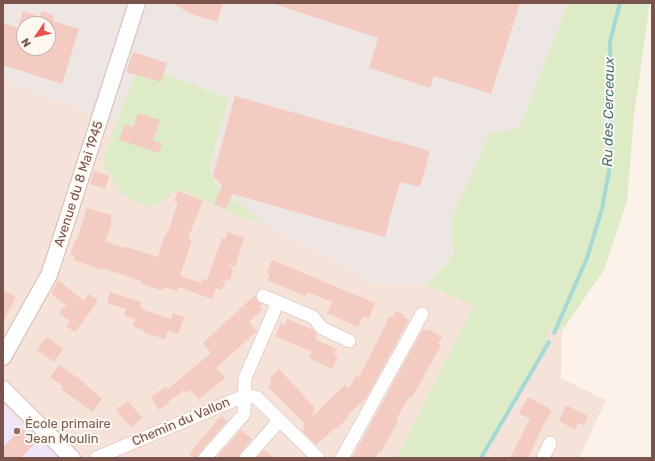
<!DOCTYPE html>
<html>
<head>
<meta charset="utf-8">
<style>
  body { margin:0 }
  #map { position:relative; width:655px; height:461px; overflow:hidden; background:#fdf2ea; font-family:Rubik,sans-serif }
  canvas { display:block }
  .frame { position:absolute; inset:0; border:4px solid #79534c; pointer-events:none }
  .north { position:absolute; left:16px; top:16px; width:40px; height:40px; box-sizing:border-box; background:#fff7f1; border:1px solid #c9b5af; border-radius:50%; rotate:236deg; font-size:11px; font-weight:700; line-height:16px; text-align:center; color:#79534c }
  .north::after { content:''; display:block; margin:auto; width:14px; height:18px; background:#e8514e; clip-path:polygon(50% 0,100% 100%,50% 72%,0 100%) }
</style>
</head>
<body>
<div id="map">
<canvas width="655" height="461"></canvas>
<div class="frame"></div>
<div class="north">N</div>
</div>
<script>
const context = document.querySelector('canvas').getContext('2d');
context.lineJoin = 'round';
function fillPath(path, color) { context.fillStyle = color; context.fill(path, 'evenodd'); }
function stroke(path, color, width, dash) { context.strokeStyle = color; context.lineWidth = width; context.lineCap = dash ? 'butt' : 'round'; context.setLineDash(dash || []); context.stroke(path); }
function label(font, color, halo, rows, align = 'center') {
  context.font = font + ' Rubik,sans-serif'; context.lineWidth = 4; context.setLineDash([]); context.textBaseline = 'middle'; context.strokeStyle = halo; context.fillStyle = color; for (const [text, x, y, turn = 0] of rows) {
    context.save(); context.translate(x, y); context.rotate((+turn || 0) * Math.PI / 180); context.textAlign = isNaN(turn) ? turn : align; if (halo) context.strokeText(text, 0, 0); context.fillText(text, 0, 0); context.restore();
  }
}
fillPath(new Path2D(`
  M3,80L116,123L102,162L179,189L238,216L264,224L375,283L426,285L489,310L562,331L561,378L606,400L579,458H3Z`), '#f5e2d8');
fillPath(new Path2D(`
  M3,3H568L519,128L451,220L453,256L426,285L375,283L264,224L216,184L209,169L229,99L140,63L116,123L3,80ZM24,24H48V48H24Z`), '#eee6e3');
fillPath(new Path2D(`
  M3,404L58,458H3Z`), '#efe6fa');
fillPath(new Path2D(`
  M568,3H650L634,116L627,201L604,270L562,331L551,328L533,372L483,458H396L474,305L426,285L453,256L451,220L490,133L519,128Z
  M140,63L229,99L209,169L216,184L264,224L238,216L179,189L151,208L123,195L102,162L116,123Z`), '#ddecc7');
stroke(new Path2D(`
  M554,333L587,258L602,209L611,160L610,42L620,3
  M481,458L549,342`), '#a3dad7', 4);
fillPath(new Path2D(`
  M173,3H223L217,22L191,14Z
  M278,3H520L491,94L434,76L430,88L369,68L378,38L277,5Z
  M23,11L40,17L41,11L54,15L53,21L79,29L62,84L3,65V23L24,30V48H48V24H19Z
  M133,52L167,63L161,82L126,72Z
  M235,96L430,151L420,187L401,182V183H400L388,223H389L385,237L232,194L226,209L214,204L222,186L213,176Z
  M138,113L160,120L153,141L162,143L159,153L119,140L125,124L133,127Z
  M94,171L109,176L105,189L90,184Z
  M178,191L203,201L195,220L188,239L192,240L180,276L202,283L203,279L207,280L222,238L225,239L228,232L244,238L235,267L227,264L233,270L230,281L226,279L222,290L216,288L212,299L179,287L177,291L164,287L162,291L141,283L142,281L103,268V270L74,260L75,256L70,254L76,239L77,240L87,208L112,215L110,221L112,222L105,242L126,248V247L158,257L164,237L165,238L167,232H168L178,203L174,201Z
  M272,260L375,303L369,318L363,316L358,327L327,313L332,302L307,292L305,296L267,280L270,274L267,272Z
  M58,280L84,301L89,294L98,301L75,332L66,326L70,321L59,313L66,305L51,294Z
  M3,290L16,297L3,322Z
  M110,292L141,302L140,307L143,308V310L171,319L173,313L184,317L178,334L168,330L165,339L143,332V330L133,326L135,319L124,316L126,309L107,303Z
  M255,295L257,301L262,304L259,307L262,310L249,322L257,331L216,368L225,378L199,399L191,390L186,393L184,390L168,402L169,403L159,410L151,397L166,387L168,389L211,353L203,343Z
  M396,311L405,315L404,317L409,320L366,398L347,416L348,418L336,429L335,428L316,445L302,431L305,428L303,426L305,424L268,387L272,382L269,379L279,369L315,408L311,418L345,385L349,389L356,376L359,377L390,316L392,318Z
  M287,319L313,330L317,334L315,339L336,349L334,354L338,356L332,369L309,358L312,352L275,336L281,323L285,325Z
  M423,329L428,331L429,330L442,337L438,344L441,345L412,397L410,396L406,402L396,420L398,421L381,452L379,451L375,458H352Z
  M47,337L63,349L54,362L37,350Z
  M59,365L78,378L102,399L92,412L86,407L61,389L63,386L50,377Z
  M528,397L552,410L543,426L528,458H510L530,419L519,413Z
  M128,401L142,418L131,427L116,410Z
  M566,405L588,416L584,425L578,423L575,429L559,421Z
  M221,416L227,421L199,453L197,458H194L189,454Z
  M22,428L36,442L21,458H3V447Z
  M241,430L252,439L240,453L238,458H216Z
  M264,450L274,458H257Z`), '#f3cbc1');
const minor = new Path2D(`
  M263,296L313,317L322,328L349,341
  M96,458L244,396L256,397L318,458
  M205,458L244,414L245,378L278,302
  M246,458L280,420
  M342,458L422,314
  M543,458L550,443`);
const tertiary = new Path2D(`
  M3,357L49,275L57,251L137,3
  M3,389L72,458`);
stroke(minor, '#d3bab1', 14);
stroke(tertiary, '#d3bab1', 18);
stroke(minor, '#fff', 13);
stroke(tertiary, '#fff', 16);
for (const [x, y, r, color] of [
  [17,431,4,"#8d6e63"]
]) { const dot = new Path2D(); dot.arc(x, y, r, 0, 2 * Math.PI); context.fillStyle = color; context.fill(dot); stroke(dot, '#fff7f1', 1.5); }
label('13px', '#79534c', '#fff7f1', [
  ["Avenue du 8 Mai 1945",79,184,-72],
  ["Chemin du Vallon",181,422,-23]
]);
label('13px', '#785e54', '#fff7f1', [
  ["École primaire",25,424],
  ["Jean Moulin",25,439]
], 'left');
label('italic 14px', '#3b7674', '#fff7f1', [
  ["Ru des Cerceaux",609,112,-89]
]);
</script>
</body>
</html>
